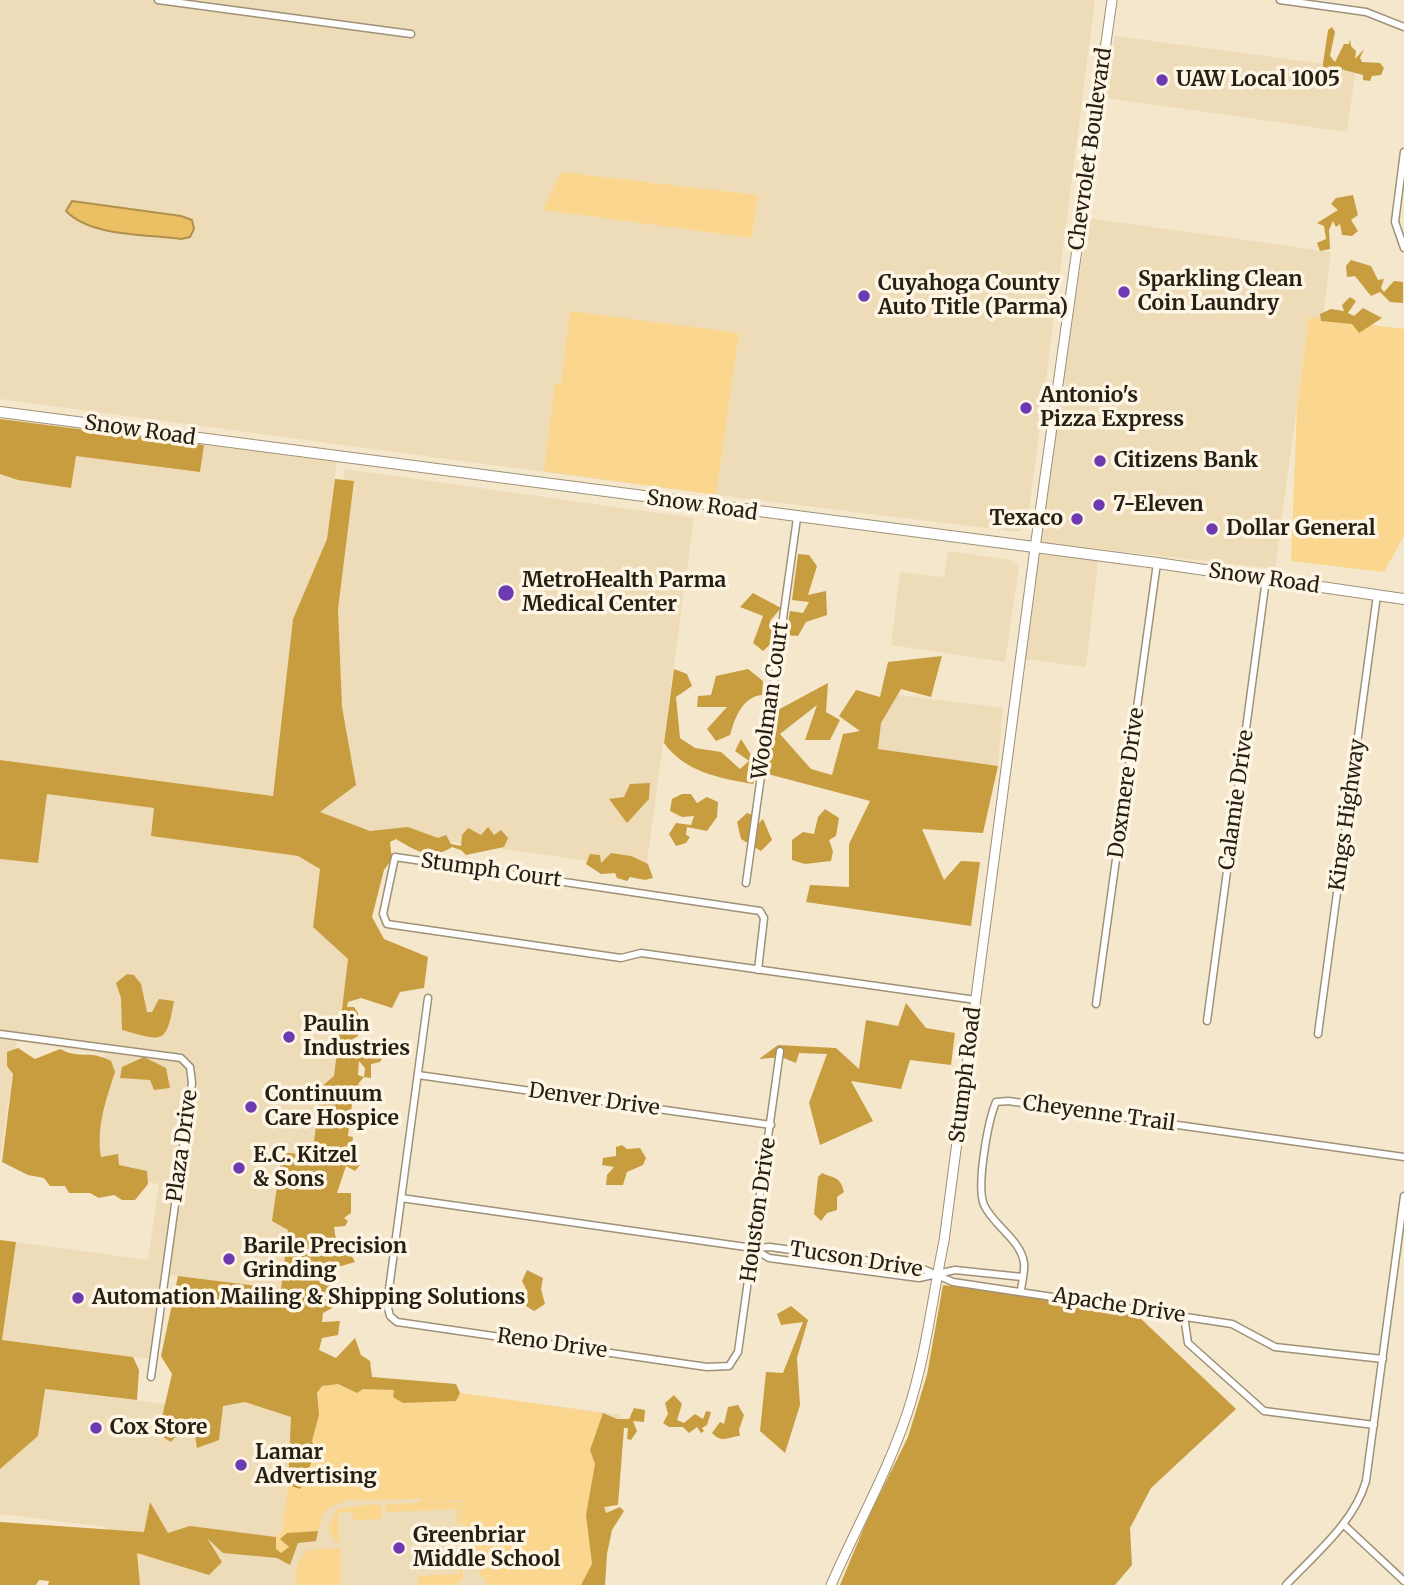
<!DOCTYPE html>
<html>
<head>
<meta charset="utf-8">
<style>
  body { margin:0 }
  canvas { display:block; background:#f5e7cb }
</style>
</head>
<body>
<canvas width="1404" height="1585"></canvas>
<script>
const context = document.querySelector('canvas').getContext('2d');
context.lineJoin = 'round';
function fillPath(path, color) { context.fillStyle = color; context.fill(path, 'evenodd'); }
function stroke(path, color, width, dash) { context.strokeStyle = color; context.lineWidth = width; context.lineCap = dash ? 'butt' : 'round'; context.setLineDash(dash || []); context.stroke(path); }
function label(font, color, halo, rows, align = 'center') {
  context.font = font + ' Merriweather,serif'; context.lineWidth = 7; context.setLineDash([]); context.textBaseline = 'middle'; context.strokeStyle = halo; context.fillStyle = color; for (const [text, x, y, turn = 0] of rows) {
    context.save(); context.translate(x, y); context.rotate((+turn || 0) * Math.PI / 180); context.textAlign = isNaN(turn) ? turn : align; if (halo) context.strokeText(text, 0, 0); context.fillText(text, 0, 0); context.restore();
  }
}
fillPath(new Path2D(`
  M0,0H1095L1027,527L1018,532L716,495L0,399ZM561,172L758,195L752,238L543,210Z
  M1115,36L1356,68L1347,132L1106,98Z
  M1088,218L1331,252L1323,319L1309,317L1275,569L1039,542Z
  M0,419L337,462L327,539L293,619L273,796L0,760Z
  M345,469L694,518L646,869L297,820Z
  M948,551L1011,560L1019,567L1005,662L891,645L900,572L944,577Z
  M1038,554L1098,561L1086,667L1025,659Z
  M884,693L1003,708L998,766L878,749Z
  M47,794L154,808L152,836L298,856L320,869L313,926L348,959L334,1076L321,1087L312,1157L282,1152L288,1229L281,1290L162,1274L151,1359L1,1341L16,1242L148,1260L159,1184L91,1174L105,1054L17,1041L0,1162V859L38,863Z
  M313,1373L621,1415L599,1585H99L106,1527L0,1514V1469L38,1436L44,1389L191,1407Z`), '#eedcb9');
fillPath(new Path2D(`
  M561,172L758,195L752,238L543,210Z
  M570,311L739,333L716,495L544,471L555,383L561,384Z
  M1309,317L1404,329V536L1384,572L1291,561L1297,407Z
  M338,1384L357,1393L362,1389L395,1390L403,1403L456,1401L460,1393L603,1413L590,1449L595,1464L586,1515L592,1564L581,1585H487L471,1559H459L458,1528L461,1527L464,1557L461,1500L427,1502H460L461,1524H457L456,1509L385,1512L386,1504L418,1503L423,1499L346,1500L325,1510L318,1531L287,1533L280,1539L289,1547L281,1553L276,1549V1537L282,1531L288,1485L300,1489L314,1425C321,1411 313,1398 322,1386Z
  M373,1504L382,1506V1519L353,1520V1512L338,1513L339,1542H335L328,1528L337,1509Z
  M340,1548L341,1585H295L298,1562L308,1550Z
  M459,1569H463V1579L454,1585H418V1576L459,1574Z`), '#fad68f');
fillPath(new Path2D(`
  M1332,27L1335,32L1330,56L1335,62L1344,44H1349L1350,39L1351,46L1356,51L1355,59L1364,49L1360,58L1362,62L1380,63L1384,68L1381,75L1372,76L1370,81L1363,80V75L1333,67L1332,72L1322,70L1328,30Z
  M1353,195L1358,215L1351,220L1358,231L1352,236L1342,235L1340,224L1336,227L1333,221L1329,230L1330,249L1320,251L1317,243L1326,239L1324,226L1317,223L1338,210L1331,204L1336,198Z
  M1351,260L1371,266L1378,280L1384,279L1381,288L1384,292L1394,281L1403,282V303L1390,302L1380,292L1371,296L1355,276L1347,277L1346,266Z
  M1350,297L1356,301L1348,313L1354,316L1363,308L1382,318L1359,333L1352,324L1321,321L1320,314L1331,309L1344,311L1342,305Z
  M0,419L204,445L200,472L76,456L71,488L18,480L0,474Z
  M335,479L354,481L338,609L342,707L356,785L320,812L370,831L408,827L438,838L446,835L451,844L461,846L462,835L468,828L481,835L488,827L494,835L501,830L508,838L504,847L466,855L461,850L452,847C431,861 416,851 396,839L390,842L392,859L384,870L372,917L384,939L428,957L424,988L400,992L392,1008L361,998L348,1002L347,1007H354L358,1013V1036L351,1040L355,1047L352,1055L370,1044L372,1050L384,1055L380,1062L371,1064V1078L364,1077L365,1068L359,1061L358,1075L364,1077L358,1084L365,1088L358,1099L353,1096L348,1136L353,1137L350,1157L360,1165L355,1171L346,1166L337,1193H351V1213L344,1218L348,1221L345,1226L334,1227L337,1246L347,1248L355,1262L314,1274L321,1284L335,1282L334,1307L323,1313L322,1322L340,1321L338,1335L322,1338L319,1350L336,1358L355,1338L361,1355L370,1361L372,1377L456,1384L460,1393L456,1401L403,1403L393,1397L394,1390L363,1389L357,1393L338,1384L322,1386L317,1393L319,1415L312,1441L316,1453L309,1468L303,1472L307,1480L300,1489L288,1485L291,1417L245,1402L223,1406L219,1440L197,1448L192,1417L171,1442L158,1434L172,1374L161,1356L178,1276L281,1289L288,1230L272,1221L282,1152L312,1156L321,1087L334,1076L348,959L313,927L320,869L298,856L151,836L154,808L47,794L38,863L0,859V760L273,796L293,619L327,539Z
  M798,554L809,555L817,566L808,595L826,591L827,615L806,622L798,636L786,635L790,611L803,613L809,602L792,600Z
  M753,593L781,608L770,621L778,637L763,651L753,643L763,616L740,607Z
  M942,656L931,697L901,689L881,723L878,749L998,766L983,833L922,829L944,880L961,861L980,862L971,926L806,902L810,885L849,887V844L870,801L764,773L774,712L828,683L826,712L840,720L830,740H805L817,705L780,734L811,769L832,775L843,734L860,731L839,716L856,690L880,697L888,662Z
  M674,669L687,674L692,686L676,697L680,738L695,748L721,752L740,769L749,761L735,751L741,739L760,769L753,784C719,778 685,772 664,743Z
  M748,669L763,681L762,695C742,697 735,718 730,735L716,741L707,729L727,707H697L698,696L711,695L716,676Z
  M650,783L649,799L627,823L609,799L624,797L630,784Z
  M682,794H691L697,803L707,797L718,802L717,817L707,831L687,827L686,835L690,837L686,843L676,846L669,834L676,823L691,825L694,816L682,817L670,811L672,799Z
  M825,809L839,818L836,836L829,840L833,851L831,861L805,864L792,860V840L803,832L814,834L818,817Z
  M747,813L756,816V826L763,819L772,840L761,851L741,839L737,822Z
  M611,853L631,856L648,864L653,878L645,880L630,877L627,881L617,878L615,873L601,874L586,864L590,854L600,855L601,863Z
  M127,974L134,975L141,984L147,1012H152L159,999L174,1001C166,1046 163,1041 122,1030L121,998L116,983Z
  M906,1003L926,1028L955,1033L951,1065L910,1060L901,1089L851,1081L873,1121L820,1145L809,1103L827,1054L799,1053L796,1063L781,1057L759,1059L778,1045L836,1048L859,1069L866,1020L898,1026Z
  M18,1048L35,1059L60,1049C81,1060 88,1049 111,1061L115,1072C106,1100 96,1127 101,1157L118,1154L119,1165L147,1171L148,1184L135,1200H122L114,1195L99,1198L90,1193H69L65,1186H50L44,1178L28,1175L2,1162L13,1074L7,1066V1052Z
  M144,1057L166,1068L170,1088L154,1090L150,1080L120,1078L122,1067Z
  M622,1145L627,1149L640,1148L646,1158L643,1165L627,1172L623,1185H606L607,1175L614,1167L602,1165L603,1158L616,1156V1147Z
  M822,1173C835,1179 840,1176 844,1192L837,1197V1210L827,1213L821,1221L814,1214L818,1177Z
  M0,1240L16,1242L2,1340L133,1357L139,1370L137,1400L45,1389L38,1436L0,1469Z
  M527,1270L543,1278L541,1289L545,1304L534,1311L523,1304L527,1291L522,1281Z
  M943,1285L1019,1294L1138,1316L1236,1409L1151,1488L1130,1528L1132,1565L1115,1585H840L868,1518L908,1437L927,1375Z
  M791,1306L808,1320L797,1358L800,1405L785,1453L760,1431L766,1372L783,1373L803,1322L781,1325L777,1314Z
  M674,1395L682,1404L677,1420L684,1423L695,1414L703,1419L706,1411L711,1412L707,1425L702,1428L704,1431L701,1433L697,1427L689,1433L683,1427H669L663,1423L668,1414L665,1403Z
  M738,1405L744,1415L739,1430L740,1436C731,1435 723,1445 712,1433L720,1422L724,1424L728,1407Z
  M634,1408L645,1410L644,1422L633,1421L637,1431L631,1440L627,1439L628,1428H624L618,1505L604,1507L606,1513L620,1507L624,1511L612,1530L607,1554L605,1585H581L592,1564L586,1515L595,1464L590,1450L603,1413L617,1419H629Z
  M150,1502L168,1533L190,1526L276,1537V1549L281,1553L289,1547L280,1539L287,1533L318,1531L316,1541L298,1543L290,1565L277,1558L223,1553L207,1538L222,1562L209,1575L137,1553L140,1585H48L49,1581L39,1580L36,1585H0V1522L144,1532Z`), '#c89d40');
const water = new Path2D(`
  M72,201L181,216L192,220L194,229L190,237L181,239C146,234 91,237 66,211Z`);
fillPath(water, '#ebc064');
stroke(water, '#b0904c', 2);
const street = new Path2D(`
  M158,0L411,34
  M1280,0L1366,12L1404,27
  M1404,152L1395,222L1404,248
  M746,883L797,518
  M758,970L764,918L760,911L395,857L383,914L387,924L621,958L641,953L976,1000
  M428,998L387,1304L390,1316L397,1322L707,1367L729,1366L738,1352L780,1051
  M1096,1004L1157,563
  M1207,1021L1266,579
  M0,1034L181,1058L190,1067L192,1083L151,1377
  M1318,1034L1377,595
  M418,1075L771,1125
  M401,1198L753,1248L770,1247L921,1268L953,1282L1232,1324L1275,1347L1383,1359
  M754,1249L769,1258L919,1278L955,1270L1022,1277
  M1021,1290C1022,1282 1025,1271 1024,1263C1021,1240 993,1225 984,1205C976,1186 988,1121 996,1102L1008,1101L1404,1157
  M1184,1316L1188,1343L1264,1411L1374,1425
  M1343,1524L1404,1581
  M1286,1585C1315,1554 1354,1523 1366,1481L1404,1196`);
const secondary = new Path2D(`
  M831,1585C856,1528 887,1473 907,1414C926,1357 932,1299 944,1241L1035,548L1112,0`);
const primary = new Path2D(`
  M0,412L1157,563L1404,599`);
stroke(street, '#9e9177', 9);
stroke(secondary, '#9e9177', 11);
stroke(primary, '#9e9177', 12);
stroke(street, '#fff', 6);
stroke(secondary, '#fff', 9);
stroke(primary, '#fff', 10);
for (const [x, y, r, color] of [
  [1162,80,7,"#6d3ab1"],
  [1124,292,7,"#6d3ab1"],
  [864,296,7,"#6d3ab1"],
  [1026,408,7,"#6d3ab1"],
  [1100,461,7,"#6d3ab1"],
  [1099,505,7,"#6d3ab1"],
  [1077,519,7,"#6d3ab1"],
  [1212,529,7,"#6d3ab1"],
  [506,593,9,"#6d3ab1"],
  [289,1037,7,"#6d3ab1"],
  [251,1107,7,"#6d3ab1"],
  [239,1168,7,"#6d3ab1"],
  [229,1259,7,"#6d3ab1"],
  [78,1298,7,"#6d3ab1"],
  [96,1428,7,"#6d3ab1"],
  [241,1465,7,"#6d3ab1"],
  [399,1548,7,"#6d3ab1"]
]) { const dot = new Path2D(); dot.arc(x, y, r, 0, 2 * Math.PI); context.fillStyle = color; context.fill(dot); stroke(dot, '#fef5e4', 2.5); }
label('bold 21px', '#252015', '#fef5e4', [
  ["UAW Local 1005",1176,80],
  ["Sparkling Clean",1138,280],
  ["Coin Laundry",1138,304],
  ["Cuyahoga County",878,284],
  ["Auto Title (Parma)",878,308],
  ["Antonio's",1040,396],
  ["Pizza Express",1040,420],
  ["Citizens Bank",1114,461],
  ["7-Eleven",1113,505],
  ["Texaco",1063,519,"right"],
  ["Dollar General",1226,529],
  ["MetroHealth Parma",522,581],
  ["Medical Center",522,605],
  ["Paulin",303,1025],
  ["Industries",303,1049],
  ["Continuum",265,1095],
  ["Care Hospice",265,1119],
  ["E.C. Kitzel",253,1156],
  ["& Sons",253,1180],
  ["Barile Precision",243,1247],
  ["Grinding",243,1271],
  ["Automation Mailing & Shipping Solutions",92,1298],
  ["Cox Store",110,1428],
  ["Lamar",255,1453],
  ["Advertising",255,1477],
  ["Greenbriar",413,1536],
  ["Middle School",413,1560]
], 'left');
label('21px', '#252015', '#fef5e4', [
  ["Chevrolet Boulevard",1091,149,-82],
  ["Snow Road",140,431,8],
  ["Snow Road",702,506,8],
  ["Snow Road",1264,579,8],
  ["Woolman Court",771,701,-82],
  ["Doxmere Drive",1127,783,-82],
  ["Calamie Drive",1237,800,-82],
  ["Kings Highway",1348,815,-82],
  ["Stumph Court",491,871,8],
  ["Stumph Road",966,1075,-83],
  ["Denver Drive",594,1100,8],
  ["Cheyenne Trail",1099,1114,8],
  ["Plaza Drive",183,1146,-82],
  ["Houston Drive",759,1210,-82],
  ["Tucson Drive",856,1260,9],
  ["Apache Drive",1119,1306,9],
  ["Reno Drive",552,1344,8]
]);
</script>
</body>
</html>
